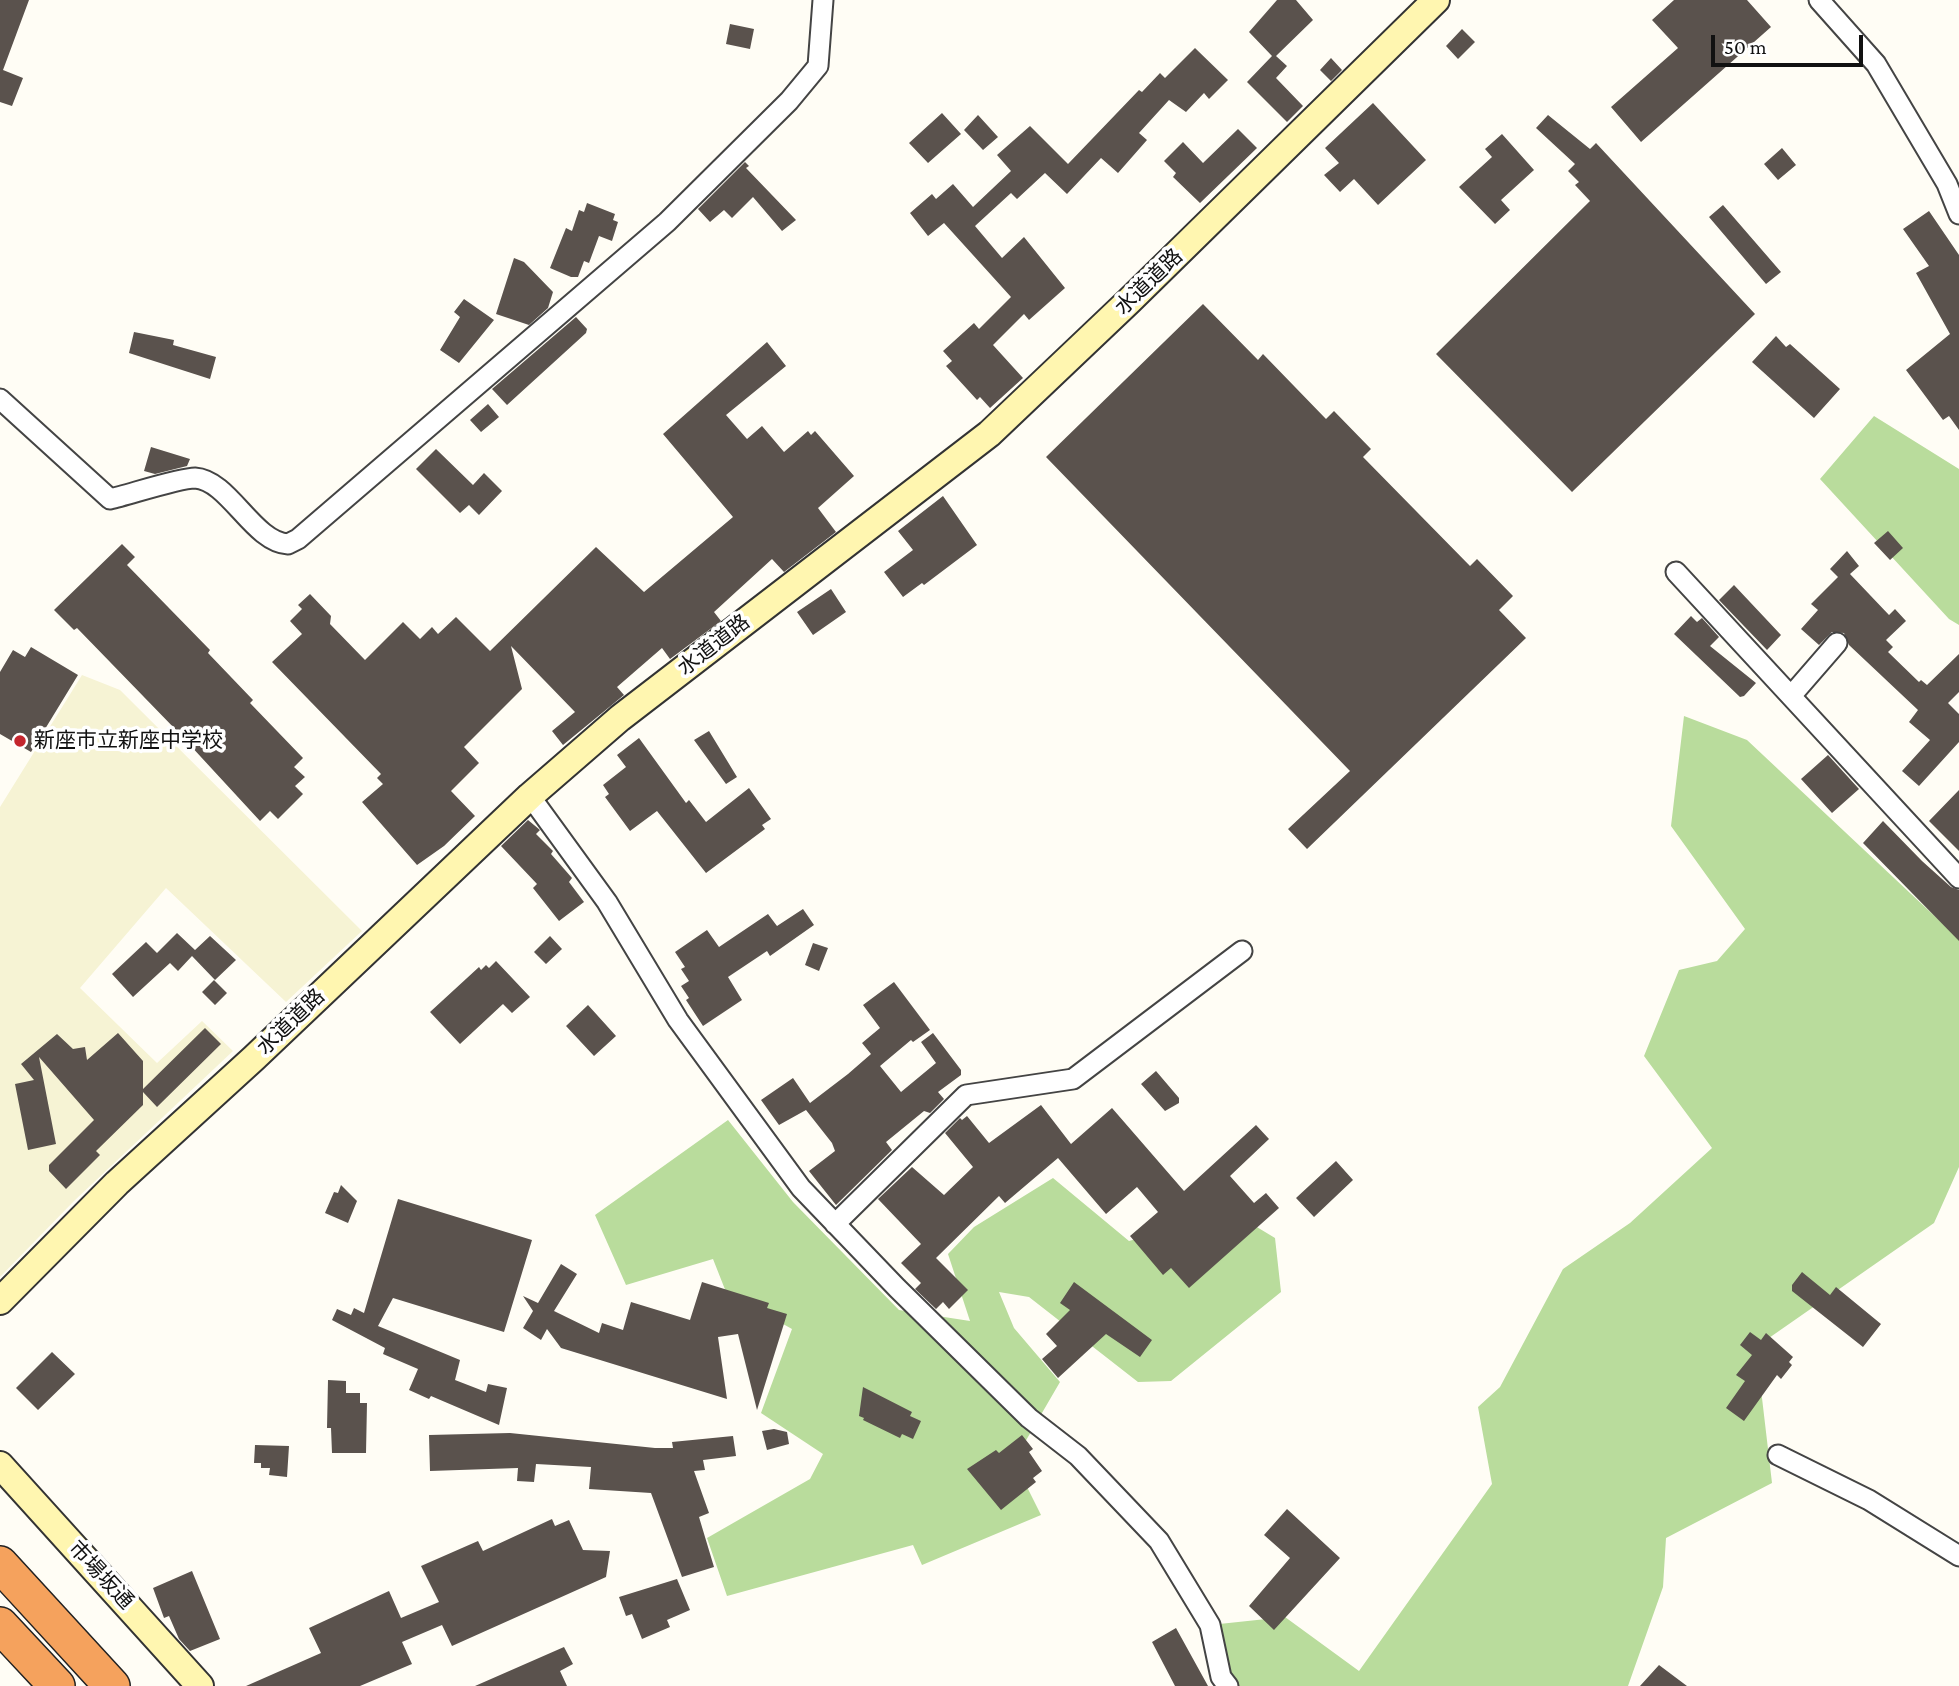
<!DOCTYPE html>
<html>
<head>
<meta charset="utf-8">
<style>
  body { margin:0 }
  #map { position:relative; width:1959px; height:1686px; overflow:hidden; background:#fffdf5; font-family:"Crimson Pro",serif }
  canvas { display:block }
  .scale { position:absolute; left:1711px; top:35px; width:152px; height:32px; box-sizing:border-box; border:4px solid #111; border-top:0; padding-left:9px; font-size:21px; line-height:24px; white-space:nowrap; color:#111; -webkit-text-stroke:5px #fff; paint-order:stroke }
</style>
</head>
<body>
<div id="map">
<canvas width="1959" height="1686"></canvas>
<div class="scale">50 m</div>
</div>
<script>
const context = document.querySelector('canvas').getContext('2d');
context.lineJoin = 'round';
function fillPath(path, color) { context.fillStyle = color; context.fill(path, 'evenodd'); }
function stroke(path, color, width, dash) { context.strokeStyle = color; context.lineWidth = width; context.lineCap = dash ? 'butt' : 'round'; context.setLineDash(dash || []); context.stroke(path); }
function label(font, color, halo, rows, align = 'center') {
  context.font = font + ' "Crimson Pro","Noto Sans JP",serif'; context.lineWidth = 7; context.setLineDash([]); context.textBaseline = 'middle'; context.strokeStyle = halo; context.fillStyle = color; for (const [text, x, y, turn = 0] of rows) {
    context.save(); context.translate(x, y); context.rotate((+turn || 0) * Math.PI / 180); context.textAlign = isNaN(turn) ? turn : align; if (halo) context.strokeText(text, 0, 0); context.fillText(text, 0, 0); context.restore();
  }
}
fillPath(new Path2D(`
  M82,675L120,690L362,931L286,1002L166,888L80,988L157,1063L202,1021L233,1051L74,1201L0,1277V807Z`), '#f6f3d4');
fillPath(new Path2D(`
  M1874,416L1959,469V625L1949,619L1820,479Z
  M1684,716L1747,740L1959,939V1167L1934,1223L1756,1347L1772,1483L1666,1538L1663,1587L1628,1686H1230L1210,1625L1285,1617L1359,1671L1492,1484L1478,1407L1500,1387L1563,1269L1630,1223L1712,1148L1644,1056L1679,970L1717,961L1745,929L1671,826Z
  M728,1120L793,1202L899,1310L970,1321L948,1254L974,1227L1053,1178L1129,1241L1232,1212L1275,1238L1281,1292L1171,1381L1138,1382L1029,1297L999,1292L1014,1328L1060,1382L1014,1461L1041,1515L922,1565L913,1545L727,1596L707,1538L810,1479L823,1454L761,1413L792,1329L726,1292L713,1259L626,1285L595,1215Z`), '#b9dc9c');
fillPath(new Path2D(`
  M0,0H29L3,70L23,78L12,106L0,102Z
  M1277,0H1296L1313,20L1276,56L1287,66L1276,78L1303,106L1287,122L1247,82L1272,56L1249,32Z
  M1674,0H1747L1771,27L1641,142L1611,107L1678,48L1652,20Z
  M730,24L754,29L750,49L726,44Z
  M1462,29L1475,42L1458,59L1446,46Z
  M1195,48L1228,80L1209,99L1204,93L1186,112L1169,100L1139,133L1147,140L1118,173L1101,158L1067,194L1045,173L1017,199L1011,193L975,226L1002,258L1024,237L1065,288L1029,320L1024,314L993,345L1023,378L990,408L980,397L977,400L946,366L952,361L943,351L974,323L979,329L1011,297L944,223L928,236L910,213L932,194L936,199L953,184L973,207L1011,171L997,155L1030,126L1068,164L1139,90L1142,92L1160,73L1165,78Z
  M1331,58L1342,70L1331,81L1320,70Z
  M1373,103L1426,160L1378,205L1354,179L1340,192L1324,175L1339,163L1325,148Z
  M942,113L961,134L928,163L909,143Z
  M978,115L998,137L983,150L964,130Z
  M1548,115L1590,149L1596,143L1755,314L1572,492L1436,354L1590,201L1575,185L1579,182L1568,171L1575,164L1536,128Z
  M1238,129L1257,148L1200,203L1173,177L1176,173L1164,161L1183,142L1203,163Z
  M1502,134L1534,170L1501,200L1510,210L1495,224L1459,187L1492,157L1485,149Z
  M1782,148L1796,165L1778,180L1764,164Z
  M745,162L749,166L746,168L796,220L782,231L753,197L732,218L724,210L710,222L698,209Z
  M587,203L615,214L613,220L618,222L612,241L599,236L589,263L584,261L578,277H571L550,268L566,228L572,231L579,210L584,212Z
  M1723,205L1781,272L1766,284L1709,217Z
  M1929,211L1959,255V430L1949,416L1943,420L1906,370L1950,334L1916,273L1929,266L1903,229Z
  M514,258L524,262L553,292L548,308L529,325L496,314Z
  M464,299L494,320L459,363L440,350L460,317L454,312Z
  M1203,304L1258,360L1263,354L1326,419L1334,411L1371,449L1363,457L1470,566L1477,559L1513,596L1499,610L1526,638L1307,849L1288,829L1350,771L1046,457Z
  M576,317L587,329L586,333L507,405L492,389Z
  M134,332L174,340L173,345L216,357L210,379L129,353Z
  M1776,336L1786,347L1790,344L1840,389L1814,418L1752,362Z
  M767,342L786,366L726,415L747,439L762,426L784,452L808,431L811,435L815,431L854,476L818,508L836,532L784,572L772,559L714,612L721,621L670,659L662,648L617,687L624,695L563,745L552,731L575,712L511,646L522,689L464,747L479,763L451,791L475,816L444,846L417,865L362,802L383,784L377,778L381,774L272,662L302,634L290,621L302,609L298,605L310,594L331,616L330,624L365,660L403,622L420,639L432,627L438,634L456,617L490,651L596,547L644,592L733,517L663,434Z
  M488,404L499,417L481,432L470,420Z
  M151,447L190,459L187,466L155,474L144,471Z
  M436,449L473,485L484,473L502,491L479,515L469,505L460,513L416,469Z
  M943,496L977,545L924,585L922,583L903,597L884,572L913,550L898,531Z
  M1888,531L1903,548L1890,560L1874,543Z
  M122,544L135,557L127,565L210,650L208,653L253,700L250,703L303,758L294,767L305,777L295,786L303,794L278,819L270,811L260,821L177,731L77,628L74,630L54,610Z
  M1847,551L1859,566L1850,574L1889,615L1895,609L1906,621L1886,640L1893,647L1888,652L1919,682L1921,680L1927,685L1959,654V692L1948,703L1959,714V742L1919,786L1902,771L1930,740L1909,722L1918,710L1849,645L1844,633L1832,632L1819,645L1801,629L1818,610L1811,604L1838,577L1830,569Z
  M1734,585L1781,635L1767,650L1719,600Z
  M831,589L846,612L813,635L797,612Z
  M1691,616L1697,622L1702,618L1719,637L1710,646L1756,683L1744,696L1740,697L1674,634Z
  M31,647L78,675L31,752L0,734V672L13,650L25,657Z
  M709,731L737,777L726,784L694,740Z
  M639,738L686,803L689,800L706,822L749,788L771,819L762,825L765,829L706,873L657,811L630,831L605,797L609,794L603,785L626,767L617,755Z
  M1828,755L1859,789L1832,813L1801,779Z
  M1959,790V851L1929,821Z
  M528,820L540,830L536,834L553,851L551,854L572,878L569,882L584,902L559,921L533,888L537,884L501,846Z
  M1883,821L1922,861L1951,887L1959,890V941L1863,843Z
  M803,909L814,925L770,956L767,951L728,977L742,1000L703,1026L686,1000L689,998L681,986L689,981L681,969L685,967L675,952L707,930L719,947L768,914L777,926Z
  M177,933L195,950L210,936L236,960L215,980L192,956L178,971L170,963L133,997L112,974L146,942L157,953Z
  M550,936L562,949L546,964L534,952Z
  M813,943L828,948L819,971L805,965Z
  M496,961L530,997L512,1013L503,1004L460,1044L430,1012L479,967L481,970L486,965L489,968Z
  M214,980L227,993L215,1005L202,992Z
  M894,982L930,1030L913,1042L911,1040L880,1066L901,1092L936,1063L921,1042L933,1033L961,1070V1075L938,1092L944,1099L930,1113L924,1111L886,1142L892,1150L836,1205L809,1171L835,1151L832,1143L806,1110L779,1125L761,1100L793,1078L810,1103L848,1074L871,1054L862,1043L880,1028L863,1005Z
  M588,1005L616,1036L594,1056L566,1026Z
  M205,1028L221,1044L157,1107L143,1092V1105L96,1151L100,1155L66,1189L49,1171V1165L94,1120L39,1057L56,1144L28,1150L15,1084L34,1080L21,1064L57,1034L73,1049L85,1047L87,1060L118,1033L143,1061V1089Z
  M1156,1071L1179,1098V1103L1165,1111L1141,1084Z
  M1041,1105L1071,1144L1112,1108L1184,1191L1256,1125L1269,1139L1230,1176L1254,1203L1266,1193L1279,1208L1189,1288L1171,1268L1163,1275L1130,1236L1158,1212L1137,1187L1106,1214L1058,1158L1005,1203L999,1196L936,1258L968,1290L949,1309L943,1302L936,1309L915,1289L921,1283L901,1263L921,1244L878,1199L912,1167L944,1195L973,1167L945,1133L960,1118L962,1120L967,1116L989,1143Z
  M1336,1161L1353,1180L1314,1217L1296,1198Z
  M341,1185L357,1201L348,1223L325,1213L334,1192L338,1193Z
  M398,1199L532,1240L504,1332L393,1298L378,1326L460,1360L455,1380L486,1392L488,1384L507,1388L499,1425L431,1396L429,1399L409,1390L418,1369L383,1354L385,1348L332,1320L337,1309L351,1315L354,1308L364,1313Z
  M561,1264L577,1274L554,1311L599,1333L602,1323L623,1330L631,1302L690,1320L702,1282L769,1303L767,1308L787,1314L757,1410L738,1334L718,1337L727,1399L561,1348L547,1329L541,1340L523,1328L533,1311L523,1296L538,1303Z
  M1802,1272L1830,1295L1836,1287L1881,1324L1863,1347L1792,1291V1285Z
  M1074,1282L1152,1340L1140,1357L1106,1334L1058,1378L1042,1359L1057,1346L1046,1334L1070,1310L1060,1303Z
  M1750,1332L1761,1340L1766,1333L1793,1357L1789,1362L1792,1365L1781,1379L1777,1375L1744,1421L1726,1408L1745,1381L1736,1375L1752,1355L1740,1345Z
  M52,1352L75,1374L38,1410L16,1388Z
  M328,1380L346,1381V1393H360V1403H367L366,1453H332L331,1428H327Z
  M863,1387L912,1412L910,1416L921,1421L913,1439L902,1434L900,1438L863,1420L864,1418L859,1416Z
  M774,1429L787,1432L789,1444L767,1450L762,1431Z
  M510,1433L655,1448H673L672,1442L733,1436L736,1456L703,1460L705,1470L694,1471L709,1513L699,1517L714,1567L682,1577L651,1493L589,1489L591,1467L536,1464L534,1482L517,1481L518,1468L430,1471L429,1435Z
  M1022,1435L1033,1449L1029,1452L1042,1471L1033,1478L1036,1482L1001,1510L967,1469L996,1450L999,1453Z
  M255,1445L289,1446L287,1477L269,1475L270,1468H261V1463H254Z
  M1287,1509L1340,1558L1274,1630L1249,1606L1290,1558L1264,1535Z
  M552,1519L555,1526L569,1520L583,1550L610,1551L606,1577L452,1646L442,1625L402,1642L412,1664L360,1686H246L321,1653L309,1628L389,1591L401,1618L439,1602L421,1566L478,1541L483,1551Z
  M192,1571L220,1639L190,1651L179,1639L169,1616L164,1618L153,1588Z
  M677,1579L690,1610L667,1620L670,1627L642,1639L632,1614L626,1616L619,1597Z
  M1176,1628L1208,1686H1175L1152,1642Z
  M564,1647L573,1664L560,1671L567,1686H475Z
  M1659,1665L1687,1686H1640Z`), '#5a524d');
const street = new Path2D(`
  M1819,0L1876,64L1947,184L1959,214
  M0,399L110,499C128,495 179,478 195,478C229,480 253,542 288,544L298,539L667,222L789,101L818,66L823,0
  M1676,572L1959,878
  M1791,696L1837,643
  M530,796L607,902L678,1020L801,1188L897,1288L1029,1418L1078,1456L1159,1541L1210,1625L1221,1677L1228,1686
  M835,1224L966,1095L1073,1079L1242,951
  M1778,1455L1869,1500L1959,1556`);
const secondary = new Path2D(`
  M0,1301L117,1183L254,1058L530,796L620,718L989,434L1129,301L1436,0
  M0,1465L200,1686`);
const highway = new Path2D(`
  M0,1564L112,1686
  M0,1625L57,1686`);
stroke(street, '#444', 23);
stroke(secondary, '#333', 30);
stroke(highway, '#222', 38);
stroke(street, '#fff', 19);
stroke(secondary, '#fff6b0', 26);
stroke(highway, '#f5a25d', 35);
for (const [x, y, r, color] of [
  [20,741,7,"#c4262e"]
]) { const dot = new Path2D(); dot.arc(x, y, r, 0, 2 * Math.PI); context.fillStyle = color; context.fill(dot); stroke(dot, '#fff', 2.5); }
label('21px', '#111', '#fff', [
  ["水道道路",1149,282,-44],
  ["水道道路",714,645,-38],
  ["水道道路",291,1022,-44],
  ["市場坂通",101,1575,47]
]);
label('21px', '#111', '#fff', [
  ["新座市立新座中学校",34,741]
], 'left');
</script>
</body>
</html>
